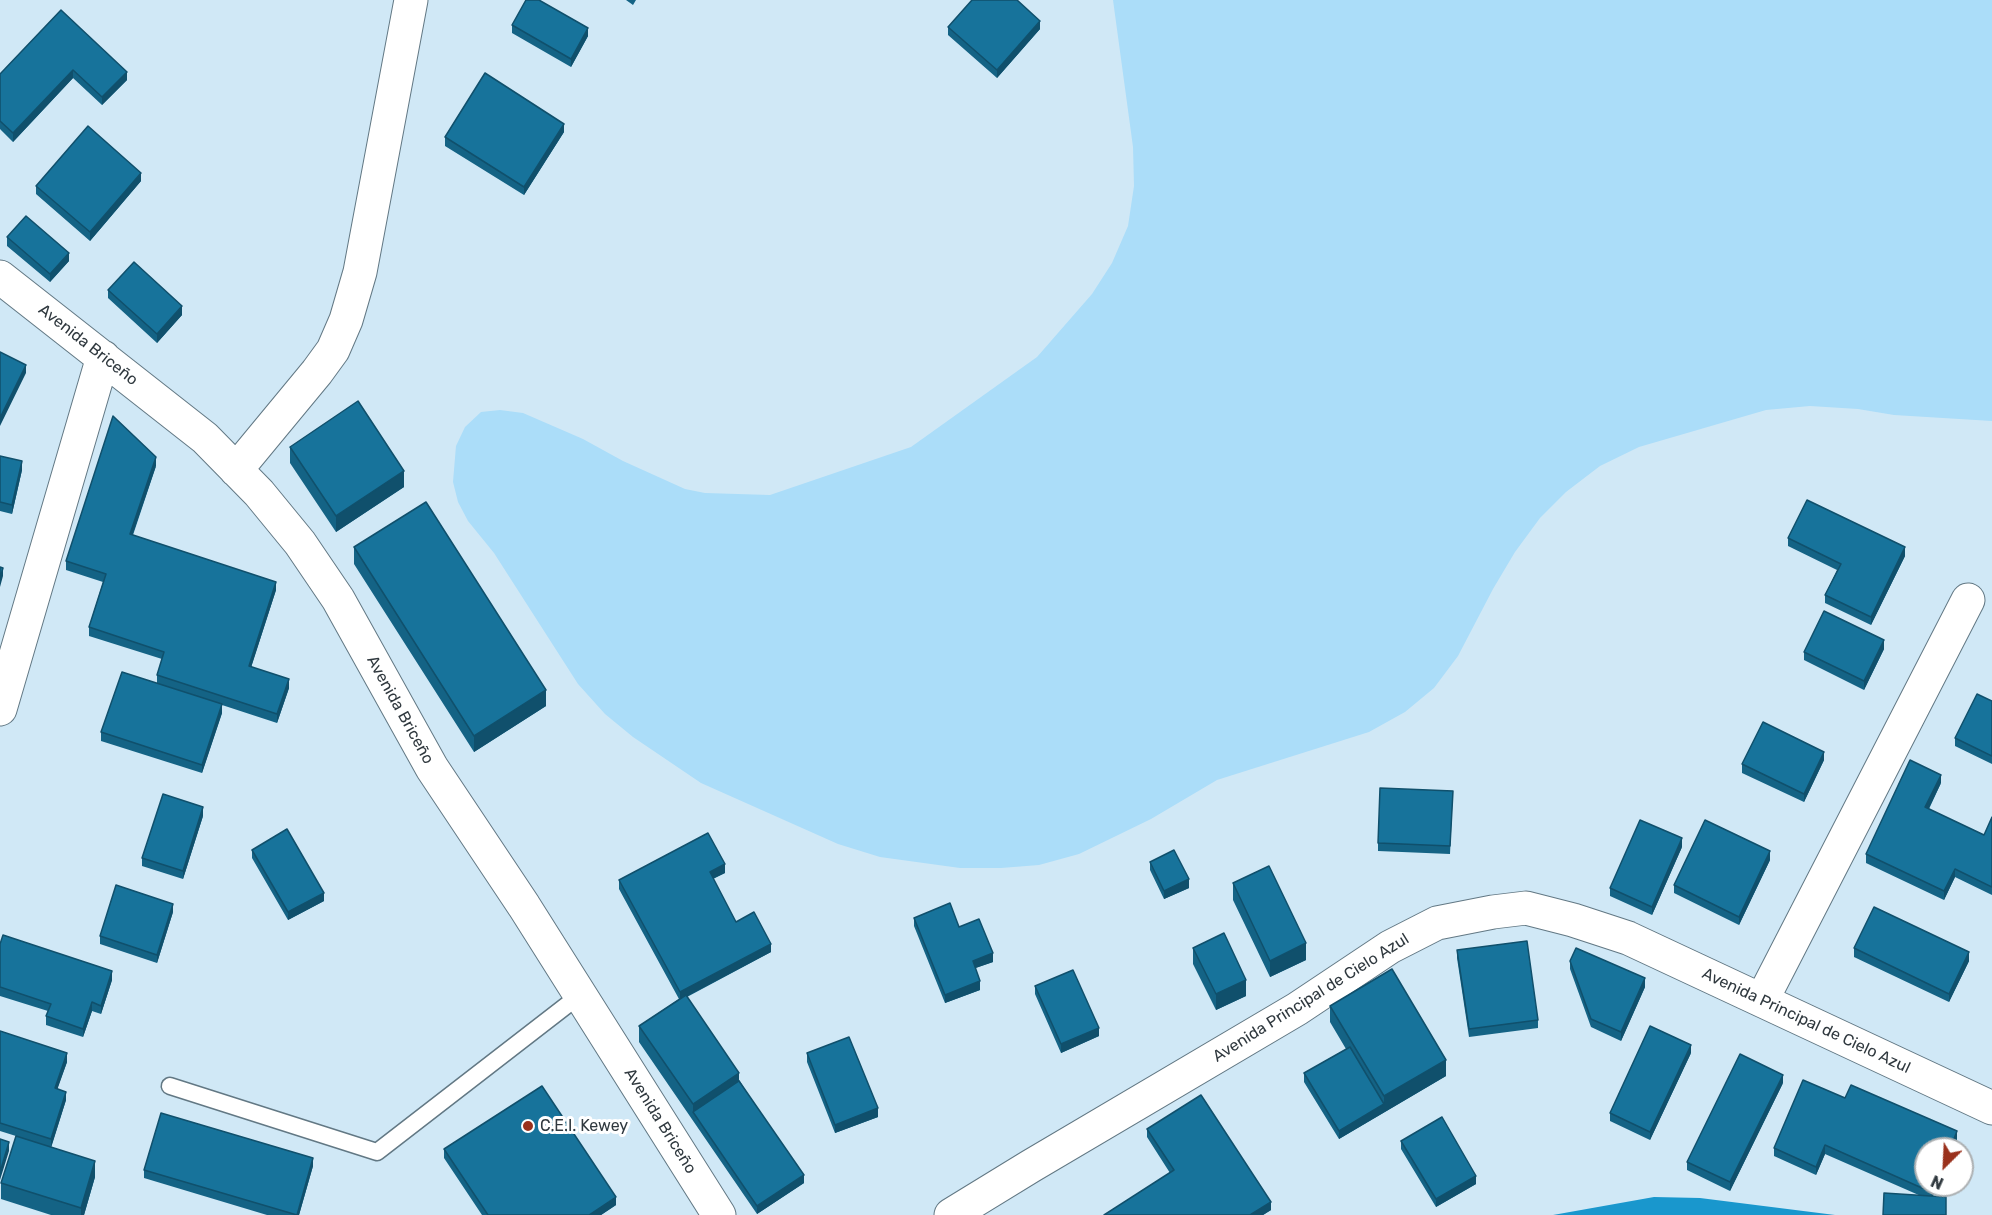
<!DOCTYPE html>
<html>
<head>
<meta charset="utf-8">
<style>
  body { margin:0 }
  #map { position:relative; width:1992px; height:1215px; overflow:hidden; background:#d0e8f6; font-family:Rubik,sans-serif }
  canvas { display:block }
  .north { position:absolute; left:1914px; top:1137px; width:60px; height:60px; box-sizing:border-box; background:#fff; border:2px solid #acb0b2; border-radius:50%; rotate:204deg; font-size:16px; font-weight:700; line-height:24px; text-align:center; color:#30393f }
  .north::after { content:''; display:block; margin:auto; width:21px; height:27px; background:#9a311c; clip-path:polygon(50% 0,100% 100%,50% 72%,0 100%) }
</style>
</head>
<body>
<div id="map">
<canvas width="1992" height="1215"></canvas>
<div class="north">N</div>
</div>
<script>
const context = document.querySelector('canvas').getContext('2d');
context.lineJoin = 'round';
function fillPath(path, color) { context.fillStyle = color; context.fill(path, 'evenodd'); }
function stroke(path, color, width, dash) { context.strokeStyle = color; context.lineWidth = width; context.lineCap = dash ? 'butt' : 'round'; context.setLineDash(dash || []); context.stroke(path); }
function label(font, color, halo, rows, align = 'center') {
  context.font = font + ' Rubik,sans-serif'; context.lineWidth = 6; context.setLineDash([]); context.textBaseline = 'middle'; context.strokeStyle = halo; context.fillStyle = color; for (const [text, x, y, turn = 0] of rows) {
    context.save(); context.translate(x, y); context.rotate((+turn || 0) * Math.PI / 180); context.textAlign = isNaN(turn) ? turn : align; if (halo) context.strokeText(text, 0, 0); context.fillText(text, 0, 0); context.restore();
  }
}
fillPath(new Path2D(`
  M1113,0H1992V421L1894,415L1858,409L1810,406L1766,410L1639,447L1600,466L1566,492L1540,518L1515,552L1493,589L1458,656L1434,688L1405,712L1369,732L1217,780L1151,819L1079,854L1039,865L1001,868H960L880,857L838,844L701,783L633,737L605,714L578,684L494,553L468,521L458,502L453,482L456,446L465,427L481,412L500,410L523,413L583,439L623,461L685,489L705,493L770,495L911,447L1037,357L1092,294L1112,263L1128,226L1134,186L1133,147Z`), '#abddf9');
fillPath(new Path2D(`
  M1654,1197L1700,1198L1835,1215H1553Z`), '#1997cd');
const lane = new Path2D(`
  M170,1086L377,1152L580,995`);
const street = new Path2D(`
  M0,277L205,438L259,493L300,543L338,599L432,768L524,906L719,1215
  M236,470L317,372L333,350L346,320L360,272L411,0
  M0,709L103,357
  M1762,1000L1968,600
  M951,1215L1031,1166L1297,1009L1390,947L1437,923L1493,912L1526,908L1573,920L1628,938L1992,1108`);
stroke(lane, '#627884', 19);
stroke(street, '#627884', 35);
stroke(lane, '#fff', 16);
stroke(street, '#fff', 33);
fillPath(new Path2D(`
  M626,0H636L633,5Z
  M61,10L127,80L102,105L73,78L13,142L0,129V74Z
  M512,25L588,36L571,67L512,33Z
  M948,27L1040,29L997,78L948,35Z
  M564,132L524,195L445,146V137Z
  M141,181L90,241L36,194V186Z
  M7,237L69,261L50,282L7,246Z
  M108,290L182,315L157,343L108,298Z
  M290,447L404,487L336,532L290,463Z
  M0,456L22,470L12,514L0,511Z
  M156,466L133,535L276,590L251,667L289,688L277,723L222,705V713L202,773L101,741V732L157,683V675L162,659L89,636V627L103,582L66,570V561Z
  M1788,538L1905,556L1871,625L1825,603V595L1837,570L1788,546Z
  M354,547L546,706L474,752L354,564Z
  M1884,649L1864,690L1804,660V652Z
  M1992,701V764L1955,746V738Z
  M1824,760L1804,802L1742,773V764Z
  M1941,783L1929,809L1984,835L1992,817V895L1955,877L1944,900L1866,863V854Z
  M1453,791L1450,854L1378,851V843Z
  M203,816L183,879L142,866V858Z
  M1682,847L1652,915L1610,896V888Z
  M252,850L324,901L288,920L252,858Z
  M1770,860L1739,925L1674,893V885Z
  M1150,862L1189,888L1164,899L1150,870Z
  M725,873L713,879L736,922L771,952L687,997L804,1183L757,1214L639,1042V1026L679,999L619,889V880Z
  M1233,883L1306,960L1270,977L1233,900Z
  M173,912L157,963L100,944V936Z
  M914,918L959,927L993,962L975,968L980,990L945,1003L914,926Z
  M0,944L112,980L101,1014L92,1011L83,1037L46,1025V1016L48,1011L0,996Z
  M1193,948L1246,996L1216,1010L1193,964Z
  M1854,948L1969,961L1949,1002L1854,957Z
  M1457,950L1538,1020V1028L1469,1037L1457,958Z
  M1570,961L1645,987L1621,1041L1591,1027L1570,969Z
  M1035,986L1099,1036L1061,1053L1035,994Z
  M1330,1006L1446,1076L1339,1139L1304,1082V1073L1346,1049L1330,1022Z
  M0,1031L67,1062L57,1089L66,1100L51,1147L95,1177L84,1215H51L1,1199V1183L16,1136L0,1131Z
  M807,1053L878,1117L835,1133L807,1062Z
  M1691,1053L1650,1140L1610,1121V1113Z
  M1783,1083L1730,1191L1687,1170V1162Z
  M1845,1098L1957,1140L1953,1149H1926V1185H1938L1933,1196H1921L1825,1154L1816,1175L1774,1156V1148Z
  M1147,1129L1271,1210L1263,1215H1104L1170,1173L1147,1137Z
  M1401,1141L1476,1184L1436,1207L1401,1149Z
  M444,1149L616,1205L601,1215H482L444,1158Z
  M313,1166L299,1215H267L144,1178V1170Z`), '#146385');
fillPath(new Path2D(`
  M1040,21V29L997,78V70Z
  M588,28V36L571,67V59Z
  M73,70V78L13,142V133Z
  M127,72V80L102,105V97Z
  M564,124V132L524,195V187Z
  M141,173V181L90,241V232Z
  M69,253V261L50,282V274Z
  M182,306V315L157,343V334Z
  M26,365V373L0,426V418Z
  M156,457V466L130,542V534Z
  M22,461V470L12,514V505Z
  M404,471V487L336,532V516Z
  M1905,547V556L1871,625V617Z
  M3,568V576L0,587V578Z
  M276,582V590L249,674V666Z
  M1884,640V649L1864,690V681Z
  M289,679V688L277,723V714Z
  M546,690V706L474,752V736Z
  M222,704V713L202,773V765Z
  M1824,752V760L1804,802V794Z
  M1941,775V783L1925,816V807Z
  M203,807V816L183,879V871Z
  M1682,838V847L1652,915V907Z
  M1770,851V860L1739,925V917Z
  M725,864V873L710,880V872Z
  M1955,869V877L1944,900V891Z
  M1189,879V888L1164,899V891Z
  M324,893V901L288,920V912Z
  M173,904V912L157,963V955Z
  M1306,943V960L1270,977V961Z
  M771,944V952L680,1000V992Z
  M1969,952V961L1949,1002V994Z
  M993,953V962L973,969V961Z
  M112,971V980L101,1014V1006Z
  M1645,978V987L1621,1041V1032Z
  M1246,980V996L1216,1010V994Z
  M980,981V990L945,1003V995Z
  M92,1002V1011L83,1037V1029Z
  M1099,1028V1036L1061,1053V1044Z
  M1691,1045V1053L1650,1140V1132Z
  M67,1053V1062L55,1096V1088Z
  M1446,1060V1076L1339,1139V1131L1384,1104V1096Z
  M739,1073V1089L693,1112V1104Z
  M1783,1075V1083L1730,1191V1182Z
  M66,1092V1100L51,1148V1139Z
  M878,1108V1117L835,1133V1125Z
  M1957,1131V1140L1953,1149H1950Z
  M9,1142V1151L0,1180V1172Z
  M1825,1145V1154L1816,1175V1167Z
  M313,1158V1166L299,1215H297Z
  M95,1161V1177L84,1215H81V1208Z
  M804,1175V1183L757,1214V1206Z
  M1476,1176V1184L1436,1207V1199Z
  M1934,1185H1938L1931,1200V1192Z
  M616,1197V1205L601,1215H589Z
  M1271,1202V1210L1263,1215H1250Z`), '#10506c');
const building = new Path2D(`
  M526,0H539L588,28L571,59L512,25Z
  M972,0H1017L1040,21L997,70L948,27Z
  M61,10L127,72L102,97L73,70L13,133L0,121V74Z
  M485,73L564,124L524,187L445,137Z
  M88,126L141,173L90,232L36,186Z
  M26,216L69,253L50,274L7,237Z
  M134,262L182,306L157,334L108,290Z
  M0,352L26,365L0,418Z
  M358,401L404,471L336,516L290,447Z
  M113,416L156,457L130,534L276,582L249,666L289,679L277,714L157,675L164,652L89,627L106,574L66,561Z
  M0,456L22,461L12,505L0,502Z
  M1807,500L1905,547L1871,617L1825,595L1841,564L1788,538Z
  M426,502L546,690L474,736L354,547Z
  M0,567L3,568L0,578Z
  M1824,611L1884,640L1864,681L1804,652Z
  M122,672L222,704L202,765L101,732Z
  M1977,694L1992,701V756L1955,738Z
  M1763,722L1824,752L1804,794L1742,764Z
  M1910,760L1941,775L1925,807L1984,835L1992,817V887L1955,869L1944,891L1866,854Z
  M1380,788L1453,791L1450,846L1378,843Z
  M163,794L203,807L183,871L142,858Z
  M1640,820L1682,838L1652,907L1610,888Z
  M1705,820L1770,851L1739,917L1674,885Z
  M287,829L324,893L288,912L252,850Z
  M708,833L725,864L710,872L736,922L754,912L771,944L680,992L619,880Z
  M1174,850L1189,879L1164,891L1150,862Z
  M1269,866L1306,943L1270,961L1233,883Z
  M116,885L173,904L157,955L100,936Z
  M950,903L959,927L979,919L993,953L973,961L980,981L945,995L914,918Z
  M1874,907L1969,952L1949,994L1854,948Z
  M1224,933L1246,980L1216,994L1193,948Z
  M3,935L112,971L101,1006L92,1002L83,1029L46,1016L51,1004L0,987V944Z
  M1527,941L1538,1020L1469,1029L1457,950Z
  M1576,948L1645,978L1621,1032L1591,1019L1570,961Z
  M1392,969L1446,1060L1384,1096L1330,1006Z
  M1073,970L1099,1028L1061,1044L1035,986Z
  M686,995L739,1073L693,1104L639,1026Z
  M1650,1026L1691,1045L1650,1132L1610,1113Z
  M0,1031L67,1053L55,1088L66,1092L51,1139L0,1123Z
  M849,1037L878,1108L835,1125L807,1053Z
  M1350,1047L1384,1104L1339,1131L1304,1073Z
  M1740,1054L1783,1075L1730,1182L1687,1162Z
  M1803,1080L1845,1098L1851,1085L1957,1131L1950,1149H1926V1185H1934L1931,1192L1825,1145L1816,1167L1774,1148Z
  M739,1081L804,1175L757,1206L693,1112Z
  M542,1086L616,1197L589,1215H488L444,1149Z
  M1201,1095L1271,1202L1250,1215H1104L1174,1170L1147,1129Z
  M161,1113L313,1158L297,1215L144,1170Z
  M1442,1117L1476,1176L1436,1199L1401,1141Z
  M16,1136L95,1161L81,1208L1,1183Z
  M0,1139L9,1142L0,1172Z
  M1884,1193L1946,1197V1215H1883Z`);
fillPath(building, '#17739b');
stroke(building, '#10506c', 1.5);
for (const [x, y, r, color] of [
  [528,1126,6,"#9a311c"]
]) { const dot = new Path2D(); dot.arc(x, y, r, 0, 2 * Math.PI); context.fillStyle = color; context.fill(dot); stroke(dot, '#fff', 2); }
label('16px', '#30393f', '#fff', [
  ["Avenida Briceño",88,345,38],
  ["Avenida Briceño",400,710,61],
  ["Avenida Principal de Cielo Azul",1311,998,-32],
  ["Avenida Principal de Cielo Azul",1806,1021,25],
  ["Avenida Briceño",660,1121,58]
]);
label('16px', '#30393f', '#fff', [
  ["C.E.I. Kewey",540,1126]
], 'left');
</script>
</body>
</html>
